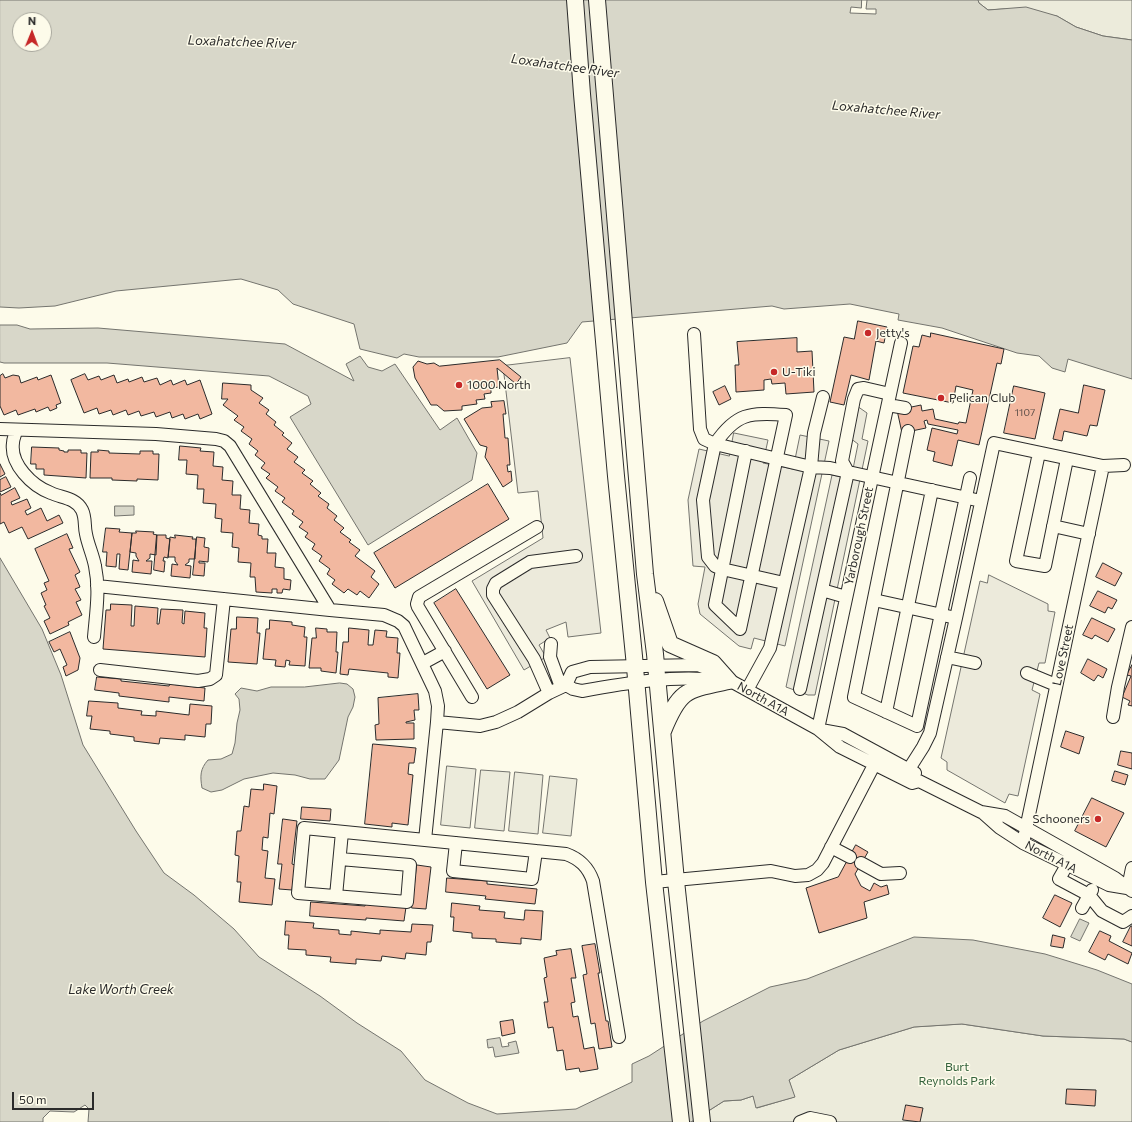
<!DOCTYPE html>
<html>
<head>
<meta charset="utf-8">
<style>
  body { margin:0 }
  #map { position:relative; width:1132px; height:1122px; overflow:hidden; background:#fdfbea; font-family:Commissioner,sans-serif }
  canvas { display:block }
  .north { position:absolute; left:12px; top:12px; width:40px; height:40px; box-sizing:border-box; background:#fdfbea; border:1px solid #a9a89e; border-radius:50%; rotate:1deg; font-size:11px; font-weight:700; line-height:16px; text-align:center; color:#2b2b2b }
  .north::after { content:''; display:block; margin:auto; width:14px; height:18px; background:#c62828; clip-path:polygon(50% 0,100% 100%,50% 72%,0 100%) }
  .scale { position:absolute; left:12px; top:1092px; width:82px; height:18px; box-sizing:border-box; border:2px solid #2b2b2b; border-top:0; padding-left:5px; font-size:12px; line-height:14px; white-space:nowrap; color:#2b2b2b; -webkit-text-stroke:3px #fdfbea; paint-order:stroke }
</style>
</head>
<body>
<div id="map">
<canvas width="1132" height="1122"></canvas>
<div class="north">N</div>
<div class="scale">50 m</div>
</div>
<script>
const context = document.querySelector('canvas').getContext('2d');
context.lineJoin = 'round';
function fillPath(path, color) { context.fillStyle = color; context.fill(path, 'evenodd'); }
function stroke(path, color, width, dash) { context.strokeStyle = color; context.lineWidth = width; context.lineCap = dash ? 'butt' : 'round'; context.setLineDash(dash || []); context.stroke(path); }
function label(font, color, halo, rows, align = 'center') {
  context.font = font + ' Commissioner,sans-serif'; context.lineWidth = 3; context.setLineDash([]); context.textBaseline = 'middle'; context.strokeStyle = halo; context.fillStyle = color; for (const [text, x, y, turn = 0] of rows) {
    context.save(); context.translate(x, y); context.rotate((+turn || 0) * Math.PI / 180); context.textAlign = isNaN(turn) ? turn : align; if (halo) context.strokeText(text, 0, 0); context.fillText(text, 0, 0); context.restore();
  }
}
const green = new Path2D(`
  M978,0H1132V40L1103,36L1076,27L1057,16L1004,9L988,10L979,3Z
  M447,766L476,769L470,828L441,825Z
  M481,770L510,772L504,831L475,828Z
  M515,772L543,775L538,834L509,831Z
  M550,776L577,779L571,836L543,833Z
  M962,1024L1043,1036L1124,1039L1132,1042V1122H691L724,1101L741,1100L753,1096L757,1108L794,1097L789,1080L839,1050L914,1027Z`);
fillPath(green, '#ecebdb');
stroke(green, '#74746e', 1);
const parking = new Path2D(`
  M570,358L601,633L568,637L566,622L546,630L550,638L539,645L546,657L524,670L472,581L543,538L538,491L518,493L503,366Z
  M857,406L867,413L862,439L868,441L815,695H808L786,687L832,475L851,479L858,444L850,438Z
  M734,433L768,440L763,463L793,469L800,435L829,441L785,646L754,638L751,649L739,646L700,614L698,604L705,567L693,566L688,500L699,449L729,456Z
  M989,575L1048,604V611L1055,612L1045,663H1039L1032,690L1040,694L1018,796L1009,794L1005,803L947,770V762L941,758L980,581L987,583Z`);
fillPath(parking, '#eceadb');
stroke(parking, '#74746e', 1);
const water = new Path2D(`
  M0,0H978L979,3L988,10L1026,7L1057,16L1076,27L1103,36L1132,40V379L1068,359L1065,372L1052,368L1039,356L1017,353L942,328L898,320L899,314L850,304L784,309L772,306L582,322L567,343L498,357H419L404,354L397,358L360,349L354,324L293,304L278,290L241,279L116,291L55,306L19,308L0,307ZM20,20H44V44H20Z
  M0,325H17L30,329L98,328L285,344L354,381L346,364L360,356L368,367L382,371L395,364L440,430L457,418L477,453L472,480L368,545L290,417L311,404L308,396L269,376L107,363H4L0,362Z
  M115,506H134V515L115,516Z
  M0,558L42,629L61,675L83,745L136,831L164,873L194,895L234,929L259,957L320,996L357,1023L401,1051L425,1080L468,1103L497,1114L576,1109L632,1082V1064L649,1056L703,1021L770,987L807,979L914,937L973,940L1045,954L1097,970L1132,984V1042L1124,1039L1043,1036L962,1024L914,1027L839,1050L789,1080L795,1097L756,1108L753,1096L741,1100L724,1101L691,1122H88L89,1109L85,1105L74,1112L50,1111L43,1118V1122H0Z
  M340,683L347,684L353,689L355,697L353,707L348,717L339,760L325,779H310L295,775L273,773L244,779L222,790L211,792L202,788C200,776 200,769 208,760L221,759L232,754L235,743L237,723L240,710L239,699L235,694L241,688L257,691L271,687H304Z
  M1080,919L1089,923L1080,941L1071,937Z
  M500,1038L502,1047L509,1046L508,1043L516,1041L519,1053L495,1057L493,1047L488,1048L487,1040Z`);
fillPath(water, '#d8d7c9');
stroke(water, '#74746e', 1);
const pier = new Path2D(`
  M862,0H867L866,9H876V14L850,13L851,7L861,8Z`);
fillPath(pier, '#fdfbea');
stroke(pier, '#74746e', 1);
const building = new Path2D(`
  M858,321L887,327L884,343L876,341L869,380L851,375L844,405L830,402L844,337L854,339Z
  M931,333L1004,349L1001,364L997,363L979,445L958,440L952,466L933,461L935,452L927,450L932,428L957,434L958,430L928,424L927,420L924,421L926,428L902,433L897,410L921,405L922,411L933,409L935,419L958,424L959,422L966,423L973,390L956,386L953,403L903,393L913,346L919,347L922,335L930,337Z
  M797,338V352L812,351L814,392L786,394L785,383L772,384L771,379L764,380V390L736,392L735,365H739L737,342Z
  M500,360L521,377L516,384L497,368L499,387L491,388V393L484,394L485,399L476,400L477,404L462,406V410L444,411L437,405H431L415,378L413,367L418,361L427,364L434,363L439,366Z
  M3,374L5,378L13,375L19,376L21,383L37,377L38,380L51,375L61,403L56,405L57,408L50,411L48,407L36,412L35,409L18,415L16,410L4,415L0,406V376Z
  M85,374L88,380L99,376L101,380L114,375L117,383L128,379L129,382L142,377L144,382L157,378L160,385L171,380L173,385L185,380L187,385L200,380L212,414L200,419L198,414L185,419L183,414L172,418L170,412L156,417L154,412L141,416L139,411L128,415L126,410L113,415L111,410L99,414L97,408L84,413L71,380Z
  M223,383L251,385V390L263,398L259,403L269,410L266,414L276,422L274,425L284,433L282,435L292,443L287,449L298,457L294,462L305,470L302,473L313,481L310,484L321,493L318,496L329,504L327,508L337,516L334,520L344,528L340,532L351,540L349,542L360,550L355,556L375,571L371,577L379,584L369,598L360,591L357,595L348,589L344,593L332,584L335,580L327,574L330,569L319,561L322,556L312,549L315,544L305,537L308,533L299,527L303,522L292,514L294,511L282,502L285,498L275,491L278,487L266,478L270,474L261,468L265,463L255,455L258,451L249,444L252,439L241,431L244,427L234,420L238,416L223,405L228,399H222Z
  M1084,385L1105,390L1097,426L1090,425L1087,436L1064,431L1062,441L1053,439L1060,409L1078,413Z
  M725,386L731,399L719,405L713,392Z
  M1014,386L1045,393L1035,439L1004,433Z
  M504,401L506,414H503L505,438H508L510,465H507L508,472L511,471L512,481L503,487L485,457L487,447L480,445L464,419L482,408L492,407L491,402Z
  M180,446L201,448L200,451L214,452L213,466L223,467L222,480L233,481L232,495H241L240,509L250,510L249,523L259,524L258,535L262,536V539H268L267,553H276L275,567L284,568V579L291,580L290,590L283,589L282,593H277V589H272V593L256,592L255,577H250L251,563L238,562L239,548L232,547L233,533L221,532L222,519L215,518L216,504L203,503L204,489H197L198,475L186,474L187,460H179Z
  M32,447L59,448V450L64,451V452H68V450H81V453H87L86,478L44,475V469H36V464H31Z
  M98,450L109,451V453L140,454V451H153V454H159L158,480L137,479V481L112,480V478H90L91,452H98Z
  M0,464L5,474L0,477Z
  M6,477L11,487L0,492V480Z
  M488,484L509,519L395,588L374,553Z
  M15,488L20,498L11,502L12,505L27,499L31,508L25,511L27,515L41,508L47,521L59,515L63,523L28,539L22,527L9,533L4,522L0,524V493L1,495Z
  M106,528L120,529L119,532L132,533L128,570L119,569L120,554H117L116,567L106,566L107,552H103Z
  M136,531L154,532L153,534L157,535L156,555L150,554V558L146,561H152L151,574L132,572L133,560L139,561L136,556V553L130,552L132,533H136Z
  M67,534L73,548L69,549L80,572L75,575L80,587L75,589L81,600L76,602L82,615L68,622L69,625L50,634L44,621L50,618L44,606L46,605L41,593L47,590L44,583L49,581L35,549Z
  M157,535H166V538L170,539L168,558L164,557L163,561H165L164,572L154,570Z
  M175,535L193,537L192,539H196L195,559H189V562L185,565L191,566L190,578L171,576L172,564L178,565L175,561V557H168L170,537L175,538Z
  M197,537L205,538L204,547L209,548L208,562L199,561V563H205L204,576L193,575Z
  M1103,563L1122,573L1115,586L1096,577Z
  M456,589L510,675L487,689L434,603Z
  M1098,591L1117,600L1112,609L1108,607L1105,613L1090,606Z
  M111,604L132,605L131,626H134L135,606L158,608L157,624H159L161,609L183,610L182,623L184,624L185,611L205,613L204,628H207L205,657L103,649L106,610H110Z
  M237,617L258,618L257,633H260L257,664L228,662L231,629H236Z
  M1092,618L1115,629L1108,642L1095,635L1092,639L1083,635Z
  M270,620L292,622V625L305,627L304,637H307L305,666L289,665L290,661L286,660L285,667L275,666L276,660L263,659L266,629H269Z
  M316,628L327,629V632H337L336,652H338L336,673L321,671V668H309L312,638H316Z
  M349,628L369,630L368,645H373L375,630L387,631L386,637L398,638L397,653H400L398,678L388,677V673L349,669L348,675L340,674L343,642H348Z
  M70,632L80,658L78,670L66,676L63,667L67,665L60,649L54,652L49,642Z
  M1088,659L1107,669L1103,678L1098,675L1094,681L1081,673Z
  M1132,665V706L1128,705L1130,701L1122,697L1131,676L1127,675Z
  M97,677L121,679V681L169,686L170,684L205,688L204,701L169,697V702L119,696V693L95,690Z
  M418,694L419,710H414L415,720L406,722V723H414V739L376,740L375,725L379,724L378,698Z
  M89,701L118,703V708L142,711L141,715L156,716V711L189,715L190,704L212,706L211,724H206L205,737L185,735V740L160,738L159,744L134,741V737L110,734V731L90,729L92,716H87Z
  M1066,731L1084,737L1079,754L1061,747Z
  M373,744L416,748L414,763H409L408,774L413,775L408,825L392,823V827L365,824Z
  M1121,751L1132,753V769L1118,765Z
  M1115,771L1128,775L1125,785L1112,781Z
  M264,784L277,786L274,814L270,813L268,838L263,837L262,850L268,851L265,878L275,879L272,905L239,902L241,882H237L239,856L235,855L237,831H241L244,806L249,807L251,789L263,790Z
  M1092,798L1124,813L1106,847L1075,831Z
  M302,807L331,809L330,821L301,819Z
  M283,819L297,821L292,864L295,865L292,890L279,889L282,864H278Z
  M856,845L868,852L855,874L861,886L870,891L874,883L881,887L887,885L889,894L864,902L867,918L819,933L806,888L838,877Z
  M417,865L431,867L426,909L412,908Z
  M447,878L487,881V884L537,889L535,904L485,899L486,896L446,892Z
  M1055,895L1072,903L1060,927L1043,918Z
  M311,902L365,906L366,903L406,907L404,921L366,918V920L310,916Z
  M452,903L480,906L479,910L505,912L504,918L524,920L525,910L543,911L541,940L521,938V944L496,942V939L472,938V933L453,931L454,917H451Z
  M286,921L314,923L313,928L339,930V934L351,935V931L380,934V930L411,932L412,924L433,925L431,942H427L426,955L406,953L405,959L382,956L381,961L356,959V964L330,962L331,957L306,955V950L288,949L289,935H285Z
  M1131,926H1132V946L1123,942Z
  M1100,931L1111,936L1109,941L1132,953L1128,964L1108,954L1105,960L1089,952Z
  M1053,935L1065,938L1063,948L1051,946Z
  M595,944L600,973H598L606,1021H608L612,1047L599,1049L595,1023L591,1024L583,975L587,974L582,946Z
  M571,949L576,978H571L575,1002L571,1003L573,1017L578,1016L584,1049L594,1047L598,1069L580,1072L579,1068L566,1070L563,1050L557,1051L553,1027L548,1028L544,1002H548L544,978L547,977L544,958L557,955L556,951Z
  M513,1020L515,1033L502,1036L500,1022Z
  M1067,1089L1096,1090L1095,1106L1066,1104Z
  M906,1105L923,1108L920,1122L903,1120Z`);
fillPath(building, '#f2b8a0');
stroke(building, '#2b2b2b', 1);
const minor = new Path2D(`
  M694,334L700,429L704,439L715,444C736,413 750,412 786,415L740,629L715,605L746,451
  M888,405L905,408
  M0,429L156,434L216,439L224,441L230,446L330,610L384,615L398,621L404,626L435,691L438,706L437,722L425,840L566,854C580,859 588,867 593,881L619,1037
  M16,431C15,435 13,439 13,443C10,464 32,486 51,493C62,498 76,498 82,510C86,518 84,526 86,534C88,545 93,555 95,566C100,590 96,613 94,637
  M908,431L854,697L917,726L970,478
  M1039,453L1016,561L1045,566L1067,459
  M1053,526L1089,534
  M784,583L722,569L715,566L708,557L703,500L715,444L811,467L830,468L981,501
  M97,586L330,610
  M822,590L846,597
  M874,600L956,618L930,733L923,747L909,769
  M956,618L994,443L1103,466L1124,465
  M551,644L550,657L561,687
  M947,657L975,663
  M423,663L445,651
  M100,670L198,681L210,679L216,675L224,599
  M1027,673L1056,685
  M566,685L573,689L582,691C626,683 673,675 718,680
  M800,689L848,472L842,461L854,399L858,389L864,388L890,394
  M747,690L770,648L811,467L814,433L823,397
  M549,693L534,659L493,595V589L496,583L530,562L576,556
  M472,697L418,607L417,604L419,597L537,527
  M886,712L932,490
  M1113,717L1118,687L1132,627
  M437,722L480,726L496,722L518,712L549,693L566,685L572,672L590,667L698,665L709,669L818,729L840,747L912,783L919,781L981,812L1005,816L1115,878L1132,891
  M818,729L901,343
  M821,730L843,734L915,773
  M982,812L1000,828L1023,843L1109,885L1127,888
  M456,843L453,871L532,879L536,851
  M1023,843L1103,466
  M831,847L850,857
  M340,859L410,865L407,902L298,893L304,828L425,840
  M861,863L881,874L900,873
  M1067,865L1059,879L1089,895L1102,911L1123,922L1132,916
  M654,882L771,871L795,876L808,875L817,870L823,863L874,765
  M1128,888L1132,868
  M336,896L342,832
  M1082,908L1092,890
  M800,1122L810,1118L830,1122`);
const major = new Path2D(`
  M575,0L582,94L616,476L634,656L654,882L681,1122
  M597,0L645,574L655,654L676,881L702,1122
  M655,601L670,644L713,663L729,681
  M663,731C680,689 686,690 729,681`);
stroke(minor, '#2b2b2b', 14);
stroke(major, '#2b2b2b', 18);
stroke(minor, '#fdfbea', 12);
stroke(major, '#fdfbea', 16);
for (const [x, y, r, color] of [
  [868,333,4,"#c62828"],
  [774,372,4,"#c62828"],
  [459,385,4,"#c62828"],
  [941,398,4,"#c62828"],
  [1098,819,4,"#c62828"]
]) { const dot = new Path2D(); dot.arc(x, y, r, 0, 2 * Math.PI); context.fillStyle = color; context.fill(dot); stroke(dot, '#fdfbea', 1.5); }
label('10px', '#5d4e48', null, [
  ["1107",1025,413]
]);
label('12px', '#2b2b2b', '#fdfbea', [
  ["Jetty's",876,333],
  ["U-Tiki",782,372],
  ["1000 North",467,385],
  ["Pelican Club",949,398],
  ["Schooners",1090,819,"right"]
], 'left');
label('12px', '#2b2b2b', '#fdfbea', [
  ["Yarborough Street",859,536,-78],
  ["Love Street",1063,655,-78],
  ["North A1A",763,699,29],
  ["North A1A",1051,857,27]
]);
label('12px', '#34623c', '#fdfbea', [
  ["Burt",957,1067],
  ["Reynolds Park",957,1081]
]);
label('italic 13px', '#2b2b2b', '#fdfbea', [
  ["Loxahatchee River",242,42,2],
  ["Loxahatchee River",565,66,8],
  ["Loxahatchee River",886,110,5],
  ["Lake Worth Creek",121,990]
]);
</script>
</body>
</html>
